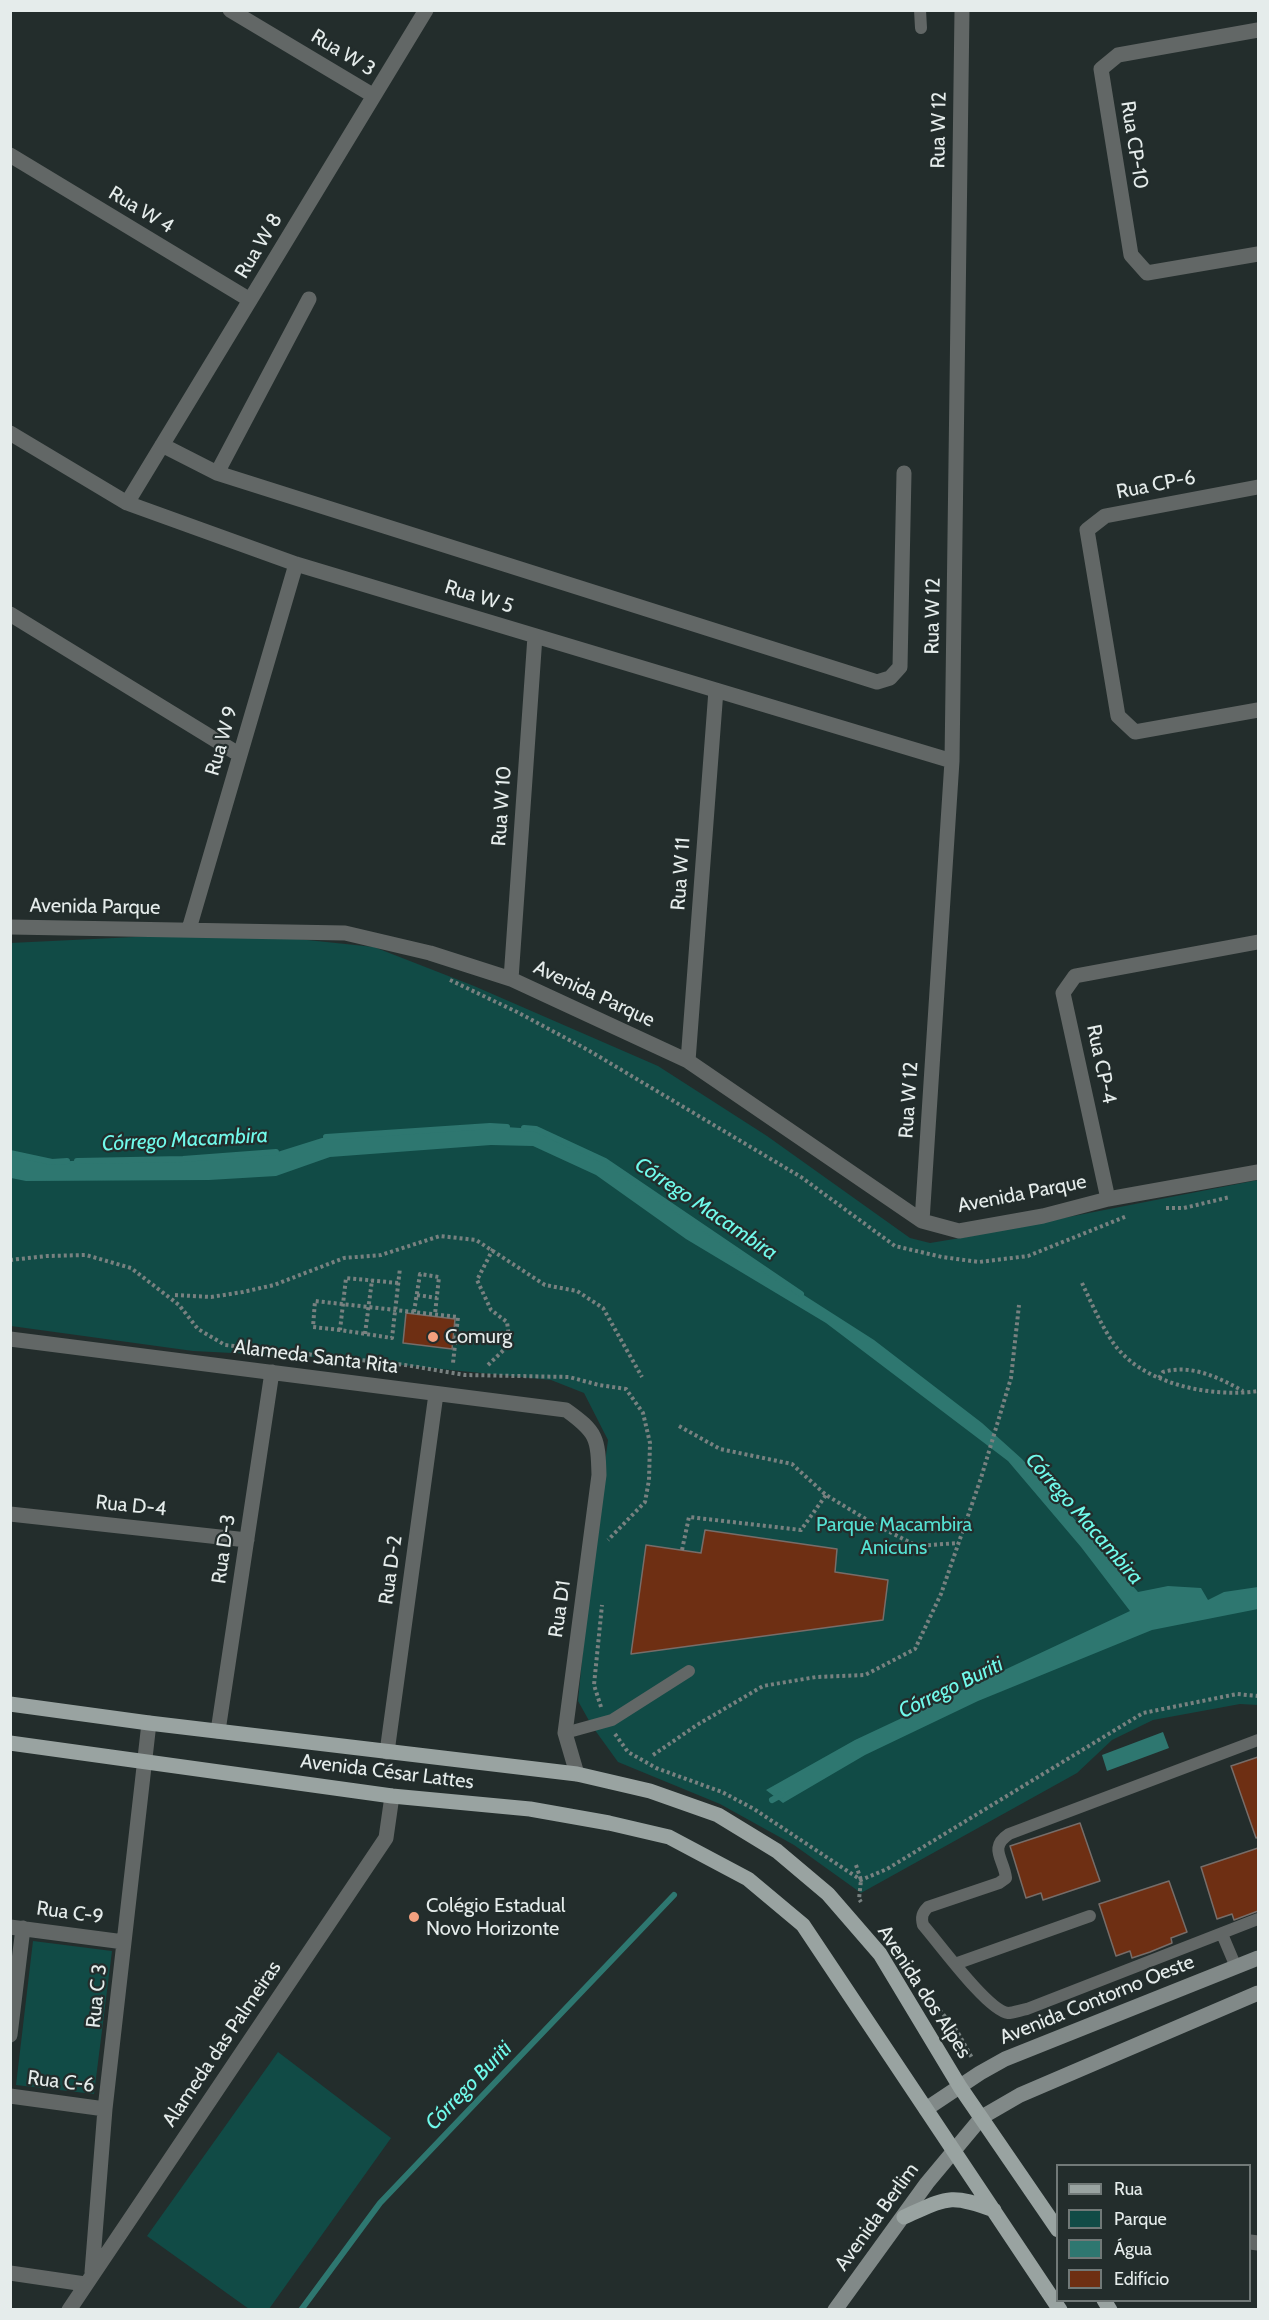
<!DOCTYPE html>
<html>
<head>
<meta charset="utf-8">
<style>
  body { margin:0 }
  #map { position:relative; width:1269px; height:2320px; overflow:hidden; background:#232d2c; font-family:Cabin,sans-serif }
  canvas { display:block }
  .frame { position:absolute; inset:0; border:12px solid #e5eceb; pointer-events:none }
  .legend { position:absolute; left:1056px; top:2164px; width:195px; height:138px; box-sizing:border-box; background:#232d2c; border:2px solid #717978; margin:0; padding:8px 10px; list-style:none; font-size:18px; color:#e5eceb }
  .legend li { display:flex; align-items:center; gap:12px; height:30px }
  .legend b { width:30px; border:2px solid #717978 }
</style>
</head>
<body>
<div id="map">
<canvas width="1269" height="2320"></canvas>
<div class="frame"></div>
<ul class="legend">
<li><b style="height:8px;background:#99a3a1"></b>Rua</li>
<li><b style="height:16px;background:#114b46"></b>Parque</li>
<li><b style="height:16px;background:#2e7770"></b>Água</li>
<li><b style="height:16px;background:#6e2f13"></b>Edifício</li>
</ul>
</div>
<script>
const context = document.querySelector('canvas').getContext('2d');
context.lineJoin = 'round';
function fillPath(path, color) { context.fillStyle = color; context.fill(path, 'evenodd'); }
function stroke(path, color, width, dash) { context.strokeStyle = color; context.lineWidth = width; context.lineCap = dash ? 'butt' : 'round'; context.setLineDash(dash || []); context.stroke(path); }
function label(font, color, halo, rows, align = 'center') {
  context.font = font + ' Cabin,sans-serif'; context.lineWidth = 4.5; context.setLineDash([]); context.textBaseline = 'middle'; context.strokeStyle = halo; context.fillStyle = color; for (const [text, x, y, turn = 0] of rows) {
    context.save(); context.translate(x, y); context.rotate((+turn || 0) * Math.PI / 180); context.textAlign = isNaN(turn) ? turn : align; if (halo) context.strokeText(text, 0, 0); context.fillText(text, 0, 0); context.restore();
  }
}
fillPath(new Path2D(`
  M197,934L288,938L374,947L474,986L658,1066L767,1136L910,1238L930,1243L966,1237L1258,1180V1705L1240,1704L1153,1720L1112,1740L1077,1773L861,1893L794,1845L720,1804L618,1762L592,1726L578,1701L591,1569L608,1440L584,1393L551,1380L331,1358L193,1351L11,1326L10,943Z
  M33,1941L112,1951L94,2094L16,2085Z
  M278,2052L391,2138L269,2309H249L147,2236Z`), '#114b46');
fillPath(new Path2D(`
  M490,1126L536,1129L605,1161L799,1292L874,1340L982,1423L1022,1459L1138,1592L1168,1586L1201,1588L1208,1600L1224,1592L1258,1587V1609L1152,1630L978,1701L865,1755L783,1803L766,1790L855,1740L1130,1611L1081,1547L1008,1461L826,1323L686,1239L596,1175L533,1146L491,1145L330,1157L276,1176L209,1180L26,1181L11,1178V1153L52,1162L110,1159H183L271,1154L322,1138Z
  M1163,1732L1169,1748L1107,1771L1102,1755Z`), '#2e7770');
stroke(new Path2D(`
  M524,1128L536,1129L605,1161L801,1294
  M326,1137L490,1126L507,1127
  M10,1153L52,1162L67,1161
  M77,1161L183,1159L276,1152
  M772,1800L783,1794
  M301,2310L380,2203L674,1895`), '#2e7770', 6);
const building = new Path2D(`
  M406,1313L455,1319L452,1349L403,1343Z
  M705,1530L837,1549L835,1572L888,1580L883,1620L631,1654L646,1545L701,1553Z
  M1258,1757V1837L1256,1838L1231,1766Z
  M1080,1823L1100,1881L1043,1900L1041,1893L1026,1898L1010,1846Z
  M1258,1848V1911L1234,1920L1232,1914L1217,1919L1201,1867Z
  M1169,1881L1187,1932L1171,1938L1172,1943L1150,1952L1132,1958L1130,1951L1116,1956L1099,1904Z`);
fillPath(building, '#6e2f13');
stroke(building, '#776d69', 1.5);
stroke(new Path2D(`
  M450,980L517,1012L588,1050L801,1177L895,1246L942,1257L979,1262L1028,1256L1127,1216
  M1166,1208H1184L1230,1197
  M10,1260L47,1256L86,1255L131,1268L179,1305L198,1329L225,1345L405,1365L465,1375L569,1377L599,1385L626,1389L643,1413L650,1443L649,1480L645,1502L608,1540
  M398,1283L346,1278L340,1330L392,1338L400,1268
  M1082,1283C1091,1302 1100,1323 1112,1341C1140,1384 1211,1398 1258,1391
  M175,1295L211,1297L243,1292L274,1285L344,1258L381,1255L440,1236L476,1240L545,1285L577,1291L603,1308L642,1377
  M417,1295L437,1298
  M414,1312L420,1274L439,1277L435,1314
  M340,1330L313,1327L315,1301L458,1317L453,1363
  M365,1334L372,1280
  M488,1365L510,1344L507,1322L491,1310L477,1280L493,1249
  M1159,1378L1163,1372C1191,1364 1218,1377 1243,1391
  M679,1426L720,1449L792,1464L826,1495L874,1524L917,1546L958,1543
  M682,1550L689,1517L801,1530L826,1495
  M601,1707L594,1685L602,1605
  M615,1734L628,1752L656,1768L722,1792L754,1809L861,1880L887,1869L1143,1713L1237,1694L1258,1696
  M653,1755L697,1725L763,1686L816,1677L865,1675L915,1649L941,1594L981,1478L1011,1378L1019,1305
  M856,1865L861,1880L859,1899L861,1902
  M928,1996L957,2031L972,2058`), '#788180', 4, [3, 3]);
stroke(new Path2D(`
  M920,10L921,28
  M565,1733L612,1720L689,1671
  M1258,1740L1009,1834C988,1848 1004,1859 1006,1878L999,1883L928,1907C922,1913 921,1917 923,1925C938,1942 988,2011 1008,2013C1013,2013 1021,2010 1027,2009L1258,1919
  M1222,1934L1236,1967
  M955,1964L1090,1916`), '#626766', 12);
stroke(new Path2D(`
  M230,10L374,96
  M1258,30L1118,55L1101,69L1131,255L1147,273L1258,254
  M10,155L250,300
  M10,433L127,503L296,564L952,761
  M162,445L217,473L877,682L890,678L900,667L904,473
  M217,473L309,299
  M1258,487L1105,516L1087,530L1118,716L1135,732L1258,710
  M127,503L426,10
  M10,614L240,755
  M10,927L345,933L430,953L511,979L688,1061L922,1221L959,1231L1043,1216L1108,1199L1258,1172
  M189,929L296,564
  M511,979L535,636
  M688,1061L716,690
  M1108,1199L1063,993L1075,976L1258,942
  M922,1221L952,761L962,10
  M10,1339L566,1410C597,1432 598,1438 599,1475L565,1733L577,1774
  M10,1514L247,1540
  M218,1731L272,1372
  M387,1752L436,1394
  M10,1927L124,1942
  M10,2035L23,1928
  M10,2096L105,2109
  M1250,2242L1258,2243
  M92,2272L105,2109L149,1723
  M10,2273L85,2284
  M69,2310L386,1838L392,1796`), '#626766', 15);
stroke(new Path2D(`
  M926,2109L980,2073L1005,2059L1258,1958
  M835,2310L927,2183L982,2117L1020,2095L1258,1993`), '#818988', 15);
stroke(new Path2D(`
  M10,1704L149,1723L577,1774L650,1791L718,1815L777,1851L828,1894L880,1954L960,2087L1058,2230
  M10,1743L392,1796L530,1809L609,1823L669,1837L748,1879L803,1925L1060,2310
  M904,2217C947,2198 949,2193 994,2210
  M1104,2300L1110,2310`), '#99a3a1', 15);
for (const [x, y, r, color] of [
  [433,1337,6,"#f2a07f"],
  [414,1917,6,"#f2a07f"]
]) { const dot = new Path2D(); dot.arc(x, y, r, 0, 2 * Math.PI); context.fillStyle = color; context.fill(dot); stroke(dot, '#232d2c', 2); }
label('20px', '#e5eceb', '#232d2c', [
  ["Rua W 3",343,53,31],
  ["Rua W 12",939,130,-89],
  ["Rua CP-10",1134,145,81],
  ["Rua W 4",141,210,31],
  ["Rua W 8",259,246,-59],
  ["Rua CP-6",1156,485,-11],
  ["Rua W 5",479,597,17],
  ["Rua W 12",933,616,-89],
  ["Rua W 9",222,741,-74],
  ["Rua W 10",502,806,-86],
  ["Rua W 11",681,874,-86],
  ["Avenida Parque",95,907,1],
  ["Avenida Parque",594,994,25],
  ["Rua CP-4",1101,1064,78],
  ["Rua W 12",909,1100,-86],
  ["Avenida Parque",1022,1194,-11],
  ["Alameda Santa Rita",316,1357,7],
  ["Rua D-4",131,1506,6],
  ["Rua D-3",224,1549,-82],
  ["Rua D-2",391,1570,-82],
  ["Rua D1",560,1609,-82],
  ["Avenida César Lattes",387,1772,7],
  ["Rua C-9",70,1913,8],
  ["Avenida dos Alpes",924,1992,57],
  ["Rua C 3",97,1996,-84],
  ["Avenida Contorno Oeste",1097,2000,-22],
  ["Alameda das Palmeiras",222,2044,-56],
  ["Rua C-6",61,2082,7],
  ["Avenida Berlim",877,2217,-54]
]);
label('20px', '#e5eceb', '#232d2c', [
  ["Comurg",445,1337],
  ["Colégio Estadual",426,1906],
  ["Novo Horizonte",426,1929]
], 'left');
label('20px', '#54e1d3', '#232d2c', [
  ["Parque Macambira",894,1525],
  ["Anicuns",894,1548]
]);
label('italic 21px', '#70faeb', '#232d2c', [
  ["Córrego Macambira",185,1140,-3],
  ["Córrego Macambira",706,1209,34],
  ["Córrego Macambira",1084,1519,49],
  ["Córrego Buriti",951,1688,-26],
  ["Córrego Buriti",469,2086,-46]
]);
</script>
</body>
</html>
